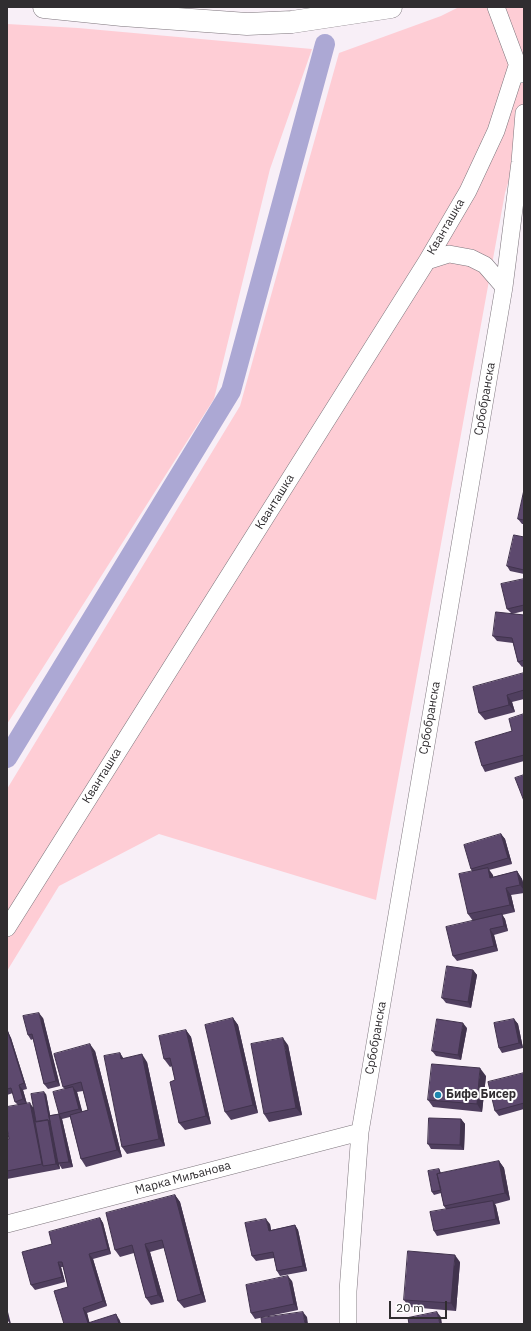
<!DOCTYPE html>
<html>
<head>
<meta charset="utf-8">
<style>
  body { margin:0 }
  #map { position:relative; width:531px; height:1331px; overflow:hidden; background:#f8eff7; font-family:"IBM Plex Sans",sans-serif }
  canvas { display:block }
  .frame { position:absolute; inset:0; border:8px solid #302d30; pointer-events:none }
  .scale { position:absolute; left:389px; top:1301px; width:58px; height:18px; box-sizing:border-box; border:2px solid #302d30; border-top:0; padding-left:5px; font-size:12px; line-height:14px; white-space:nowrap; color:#302d30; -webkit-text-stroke:3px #fff; paint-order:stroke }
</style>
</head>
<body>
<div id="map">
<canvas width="531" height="1331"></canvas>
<div class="frame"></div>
<div class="scale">20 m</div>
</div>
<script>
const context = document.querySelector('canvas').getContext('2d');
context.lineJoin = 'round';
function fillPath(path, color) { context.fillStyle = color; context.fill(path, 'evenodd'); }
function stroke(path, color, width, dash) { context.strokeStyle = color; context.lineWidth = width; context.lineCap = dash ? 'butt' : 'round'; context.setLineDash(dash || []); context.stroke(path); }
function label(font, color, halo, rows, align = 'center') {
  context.font = font + ' "IBM Plex Sans",sans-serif'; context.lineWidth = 4; context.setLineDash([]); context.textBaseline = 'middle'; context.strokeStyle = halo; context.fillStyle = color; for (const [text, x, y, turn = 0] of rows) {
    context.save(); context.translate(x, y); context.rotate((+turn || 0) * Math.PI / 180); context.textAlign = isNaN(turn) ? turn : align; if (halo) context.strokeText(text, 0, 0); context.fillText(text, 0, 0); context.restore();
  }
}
fillPath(new Path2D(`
  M459,7H524V131L505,193L376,900L159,834L59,886L7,971V789L240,406L339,53L441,16Z
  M7,24L78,28L312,49L270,169L214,399L7,724Z`), '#fecdd5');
stroke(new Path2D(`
  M7,758L231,391L325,44`), '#aca8d4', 20);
const minor = new Path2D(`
  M496,7L521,74
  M427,261L449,254L471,258L485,265L504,287
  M7,928L427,261L468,191L496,131L518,63
  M7,1224L360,1132
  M348,1324V1291L360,1132L504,287L520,162L524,113`);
const primary = new Path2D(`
  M44,7L122,15L247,24L292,22L391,7`);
stroke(minor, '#7e767d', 18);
stroke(primary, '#7e767d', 23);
stroke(minor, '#fff', 17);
stroke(primary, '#fff', 22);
fillPath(new Path2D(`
  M524,490V524H522L518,519Z
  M524,537V574L510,571L507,566Z
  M524,579V611L512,614L524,615V666L522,667L518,662L513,643L497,641L493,636L511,613L507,609Z
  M524,673V699L512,702L515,712L485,720L479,713Z
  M524,714V761L485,772L482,766L512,731Z
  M501,834L505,839L512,864L489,870L493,877L517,871L522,879L524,886V893L511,895L515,912L502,915L505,919L508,931L494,935L498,951L457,961L453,956L473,921L468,914L472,872L471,869Z
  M473,970L477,975L471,1008L446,1003L442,998Z
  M43,1018L60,1086L48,1089L44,1084L33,1039L31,1040L28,1035Z
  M233,1018L238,1025L258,1113L231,1120L225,1112Z
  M514,1019L518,1024L523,1048L502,1053L499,1048Z
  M467,1028L461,1060L436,1056L432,1051Z
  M186,1030L191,1037L211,1124L185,1130L179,1123L175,1080L172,1066L170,1067L164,1059Z
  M8,1032L11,1038L27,1089L23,1090L27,1104L34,1108L46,1094L50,1115L59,1114L65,1089L63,1087L95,1051L122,1157L86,1167L81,1159L70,1117L62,1119L73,1167L62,1169L59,1164L60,1169L7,1179V1139H9L18,1105L15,1102L13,1093L7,1095V1033ZM83,1091L88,1110L82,1112L77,1092Z
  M288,1045L302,1115L269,1122L264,1114Z
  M120,1053L123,1058L147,1062L165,1146L127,1154L122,1147Z
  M524,1073V1109L499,1116L495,1111Z
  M486,1076L482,1112L433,1107L428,1100Z
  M461,1119L465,1124L464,1150L431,1149L428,1144Z
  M499,1161L504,1168L510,1200L495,1204L496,1206L500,1224L437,1236L434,1231L446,1209L444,1206L441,1193L434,1195L432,1192L439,1169L441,1173Z
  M175,1195L180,1202L206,1302L184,1308L178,1301L164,1248L150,1252L164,1302L151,1305L146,1298L134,1253L120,1257L115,1250Z
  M100,1218L103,1223L111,1254L93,1259L107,1306L87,1313L89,1323L119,1319L121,1324H64L68,1287L63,1267H61L65,1282L35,1290L31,1285L52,1244Z
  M270,1224L271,1230L295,1225L298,1230L307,1271L280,1276L277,1271L274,1258L256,1261L252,1256Z
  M460,1262L456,1311L409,1307L404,1300Z
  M292,1281L298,1310L255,1319L251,1313Z`), '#503f5f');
fillPath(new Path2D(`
  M507,695L512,702L515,712L509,705Z
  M501,834L505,839L512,864L508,858Z
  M488,868L493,875L495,885L490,878Z
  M517,871L522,879L524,886V890L520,885Z
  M506,888L511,895L515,912L510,905Z
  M502,914L505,919L508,931L504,926Z
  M490,929L494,935L498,951L494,946Z
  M473,970L477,975L471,1008L468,1002Z
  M39,1013L43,1018L60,1086L56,1081Z
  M233,1018L238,1025L258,1113L253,1105Z
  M514,1019L518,1024L523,1048L519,1043Z
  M463,1023L467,1028L461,1060L458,1055Z
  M186,1030L191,1037L211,1124L206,1116Z
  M8,1032L11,1038L27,1089L24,1083Z
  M283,1038L288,1045L302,1115L296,1108Z
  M90,1044L95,1051L122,1157L117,1150Z
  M120,1053L125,1061L121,1059Z
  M142,1054L147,1062L165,1146L159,1139Z
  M480,1068L486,1076L482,1112L477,1104Z
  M19,1085L23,1090L27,1104L23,1099Z
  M73,1087L77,1092L83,1114L79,1109Z
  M44,1092L46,1094L52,1125L50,1122Z
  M30,1103L35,1110L43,1166L42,1164Z
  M59,1114L62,1119L73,1167L69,1162Z
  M461,1119L465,1124L464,1150L460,1145Z
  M48,1120L52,1125L60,1169L56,1164Z
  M499,1161L504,1168L510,1200L505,1193Z
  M175,1195L180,1202L206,1302L201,1294Z
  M493,1201L496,1206L500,1224L496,1219Z
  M100,1218L103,1223L111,1254L108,1249Z
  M266,1219L270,1224L272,1236L269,1231Z
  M295,1225L298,1230L307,1271L303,1266Z
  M145,1244L150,1252L164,1302L158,1295Z
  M89,1254L93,1259L107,1306L103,1301Z
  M455,1255L460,1262L456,1311L451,1303Z
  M58,1262L61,1267L65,1282L62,1277Z
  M288,1276L292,1281L298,1310L294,1304Z
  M7,1308L11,1324H10L8,1321L7,1316Z
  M83,1308L87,1313L90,1324H88Z
  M303,1312L307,1317L308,1324H305Z
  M437,1312L441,1317L442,1324H440Z
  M116,1314L119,1319L121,1324H119Z`), '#41334d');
const building = new Path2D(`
  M524,490V520L518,519Z
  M514,535L524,537V570L507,566Z
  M524,579V605L507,609L501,584Z
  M496,612L524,615V660L518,662L512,638L493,636Z
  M524,673V690L507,695L509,705L479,713L473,687Z
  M524,714V755L482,766L475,742L512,731L509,719Z
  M524,775V801L515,778Z
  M501,834L508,858L471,869L464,845Z
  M488,868L490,878L517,871L520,885L506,888L510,905L468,914L459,874Z
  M502,914L504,926L490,929L494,946L453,956L446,927Z
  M447,966L473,970L468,1002L442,998Z
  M39,1013L56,1081L44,1084L32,1034L28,1035L23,1016Z
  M233,1018L253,1105L225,1112L205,1025Z
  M437,1019L463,1023L458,1055L432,1051Z
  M514,1019L519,1043L499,1048L494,1023Z
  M186,1030L206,1116L179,1123L170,1082L175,1080L170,1058L164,1059L159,1036Z
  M8,1032L24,1083L19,1085L23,1099L15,1102L11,1088L7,1089V1033Z
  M283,1038L296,1108L264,1114L251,1044Z
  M90,1044L117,1150L81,1159L70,1115L88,1110L81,1082L63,1087L54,1054Z
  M120,1053L121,1059L142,1054L159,1139L122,1147L104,1056Z
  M432,1064L480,1068L477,1104L428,1100Z
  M524,1073V1103L495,1111L488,1082Z
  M73,1087L79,1109L59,1114L69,1162L58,1163L49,1116L59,1114L53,1092Z
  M44,1092L50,1122L48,1120L36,1122L31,1094Z
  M30,1103L42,1164L7,1171V1139H9L7,1128V1107Z
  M429,1118L461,1119L460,1145L428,1144Z
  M48,1120L56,1164L43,1166L35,1122Z
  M499,1161L505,1193L444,1206L437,1174Z
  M439,1169L440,1173L437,1174L441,1190L432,1192L428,1171Z
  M175,1195L201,1294L178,1301L162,1240L145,1244L158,1295L146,1298L132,1245L115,1250L106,1213Z
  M493,1201L496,1219L434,1231L430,1212Z
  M100,1218L108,1249L89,1254L103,1301L83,1308L88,1323L116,1314L119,1324H64L54,1291L68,1287L62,1262H58L62,1277L31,1285L22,1252L52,1244L49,1232Z
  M266,1219L269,1231L295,1225L303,1266L277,1271L273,1252L252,1256L245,1223Z
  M408,1251L455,1255L451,1303L404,1300Z
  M288,1276L294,1304L251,1313L246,1285Z
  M303,1312L305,1324H262L261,1318Z
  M437,1312L440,1324H409L408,1318Z`);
fillPath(building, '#5d496e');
stroke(building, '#41334d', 1);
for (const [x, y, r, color] of [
  [438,1095,4,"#1f87af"]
]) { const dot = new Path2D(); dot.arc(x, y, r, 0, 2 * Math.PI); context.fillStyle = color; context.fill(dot); stroke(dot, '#fff', 1.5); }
label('12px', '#302d30', '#fff', [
  ["Кванташка",446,227,-60],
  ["Србобранска",485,399,-80],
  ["Кванташка",275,502,-58],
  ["Србобранска",430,718,-80],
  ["Кванташка",102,776,-58],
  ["Србобранска",376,1038,-80],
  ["Марка Миљанова",183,1178,-15]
]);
label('bold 12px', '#302d30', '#fff', [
  ["Бифе Бисер",446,1095]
], 'left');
</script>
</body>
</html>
